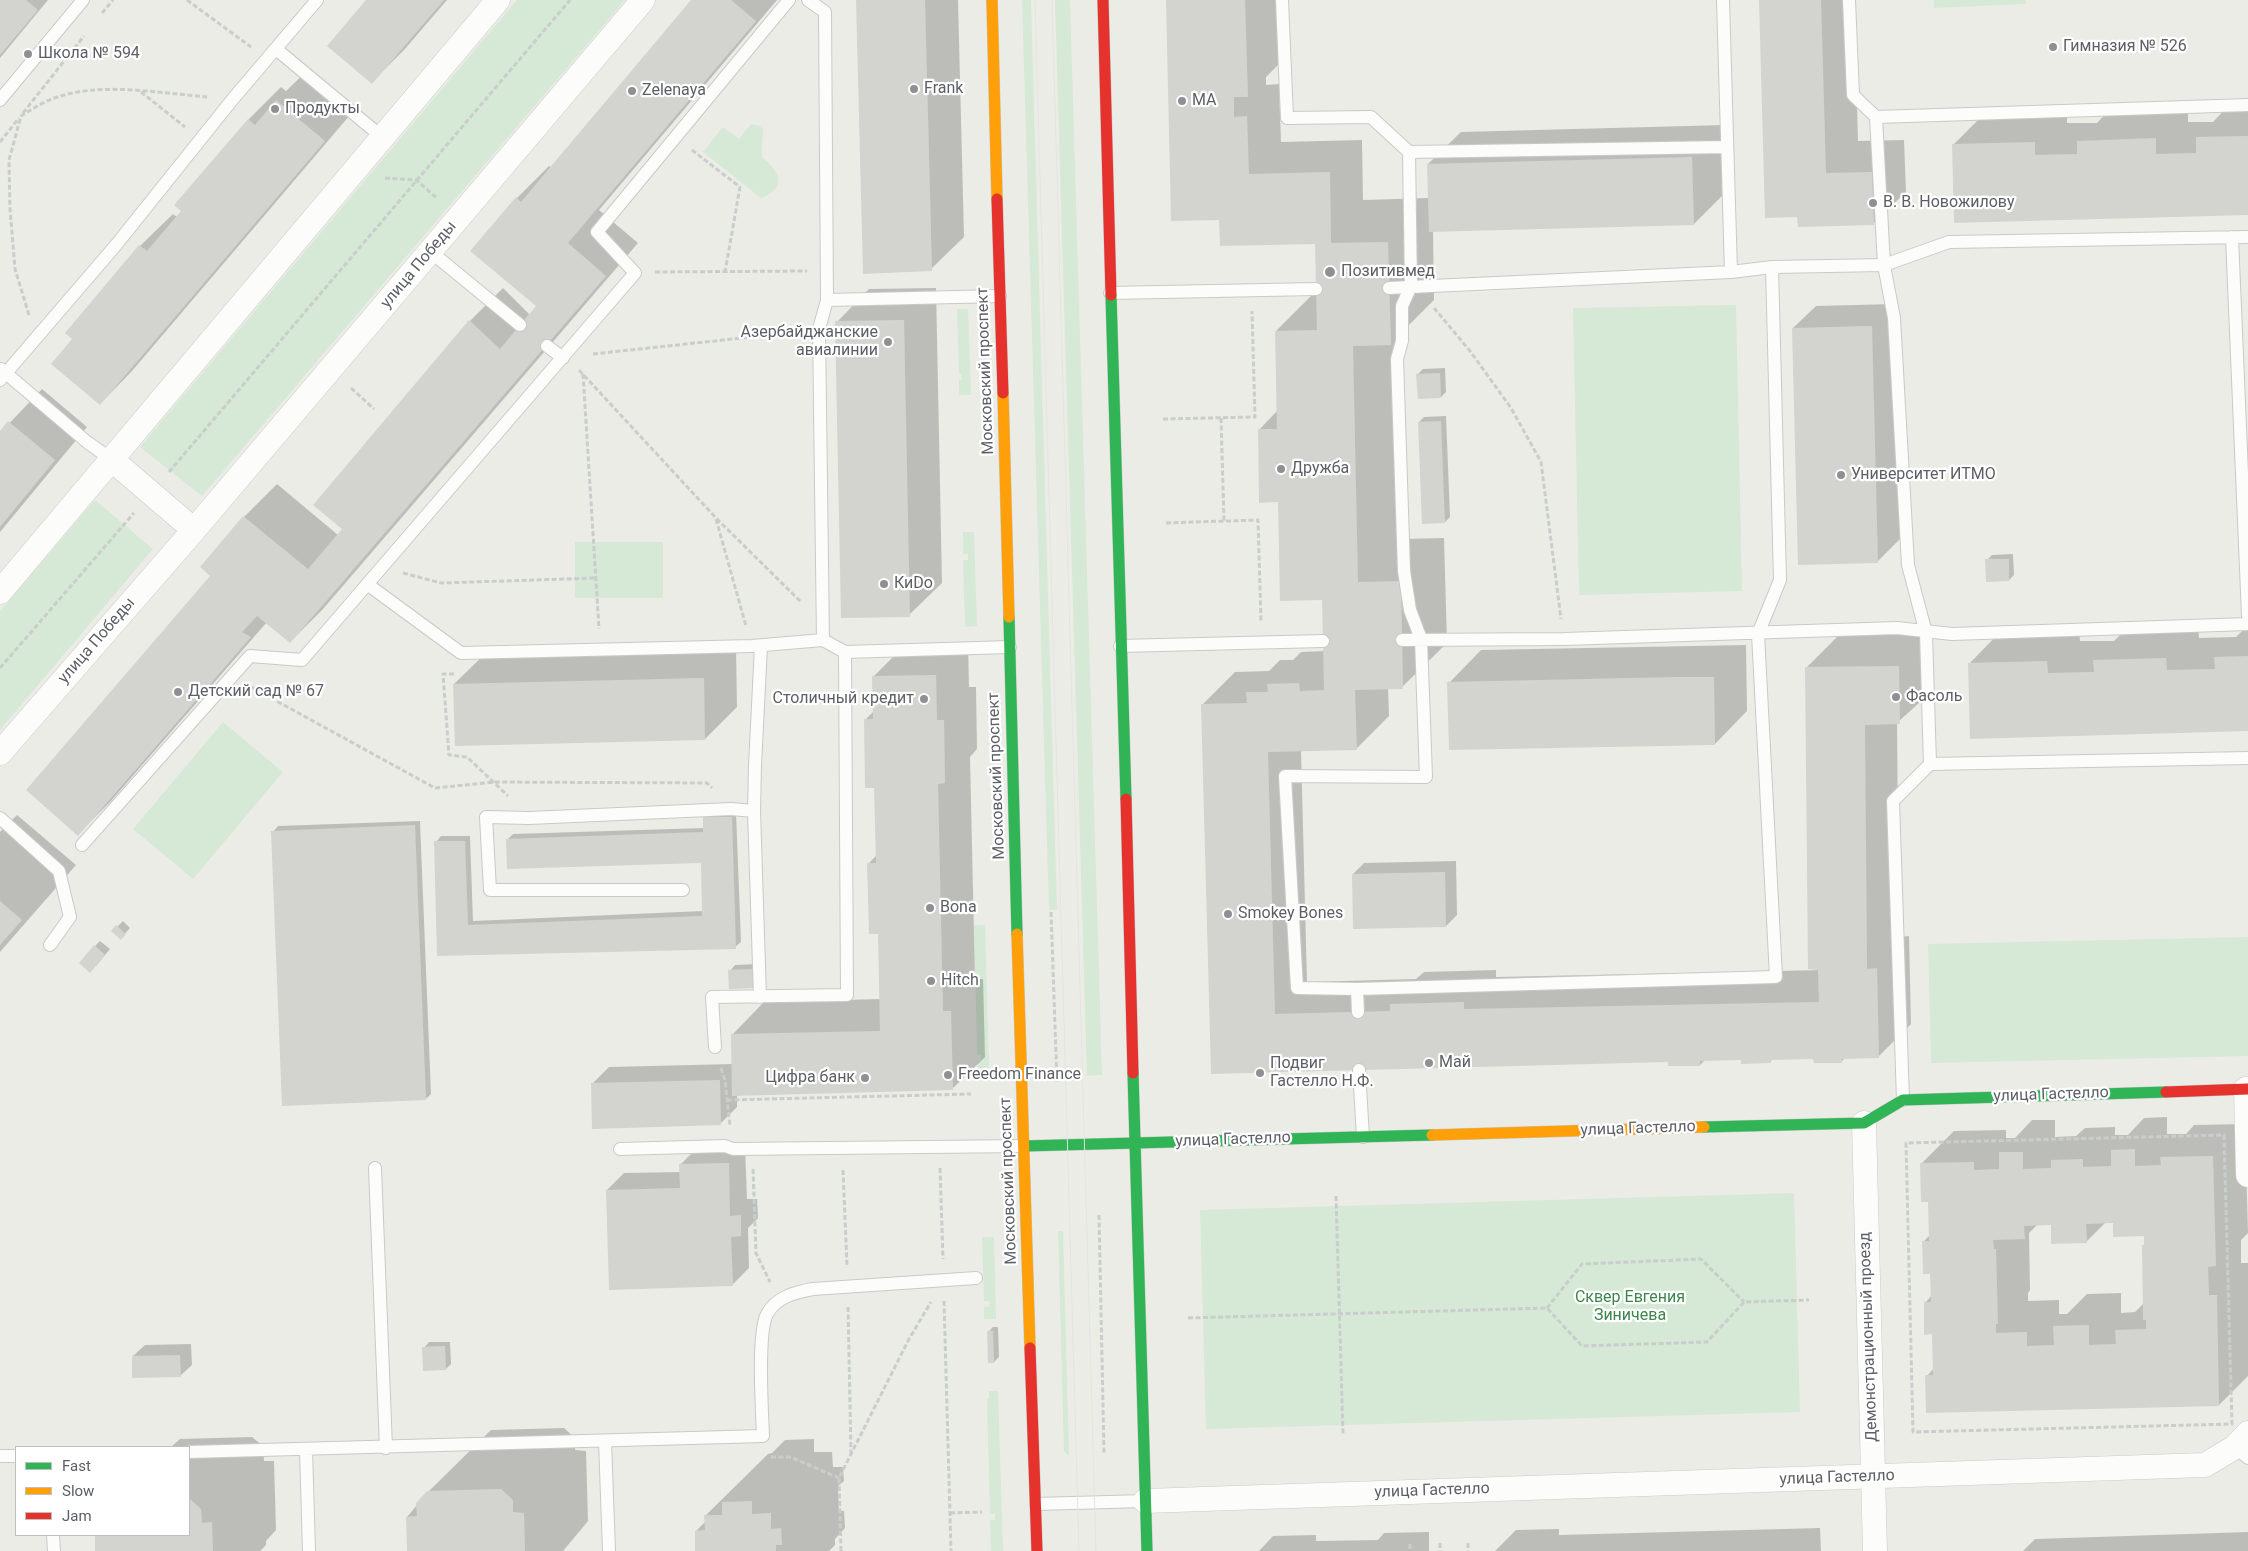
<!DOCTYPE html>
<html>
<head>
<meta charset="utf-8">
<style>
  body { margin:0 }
  #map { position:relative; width:2248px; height:1551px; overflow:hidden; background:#ecece7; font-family:Roboto,sans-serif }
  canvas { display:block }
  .legend { position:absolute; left:15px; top:1446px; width:175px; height:90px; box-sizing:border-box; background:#fff; border:1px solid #bebfc1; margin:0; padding:6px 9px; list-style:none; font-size:15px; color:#5d5f65 }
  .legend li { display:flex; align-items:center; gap:10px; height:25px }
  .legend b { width:25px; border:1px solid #bebfc1 }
</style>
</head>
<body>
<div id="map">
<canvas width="2248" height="1551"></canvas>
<ul class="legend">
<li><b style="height:6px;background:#30b455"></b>Fast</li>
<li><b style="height:6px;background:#ff9f0a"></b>Slow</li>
<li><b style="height:6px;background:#e5322d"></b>Jam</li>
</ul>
</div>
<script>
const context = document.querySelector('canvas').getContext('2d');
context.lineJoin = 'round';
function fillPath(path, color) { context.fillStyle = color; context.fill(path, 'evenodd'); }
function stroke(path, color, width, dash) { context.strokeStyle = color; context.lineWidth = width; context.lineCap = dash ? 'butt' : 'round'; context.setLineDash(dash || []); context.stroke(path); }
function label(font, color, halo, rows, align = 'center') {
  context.font = font + ' Roboto,sans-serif'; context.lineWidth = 4.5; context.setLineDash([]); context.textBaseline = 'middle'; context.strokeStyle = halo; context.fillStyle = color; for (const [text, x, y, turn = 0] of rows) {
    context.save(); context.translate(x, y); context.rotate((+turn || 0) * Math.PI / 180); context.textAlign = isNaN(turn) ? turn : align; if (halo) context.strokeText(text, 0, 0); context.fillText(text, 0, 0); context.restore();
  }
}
fillPath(new Path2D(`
  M517,0H625L202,496L140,447Z
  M1022,0H1031L1057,910H1049Z
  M1055,0H1070L1102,1075L1087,1076Z
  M1934,0H2026V4L1934,8Z
  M751,124L758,125L763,129C763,139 761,147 762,157C780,172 788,187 761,198L703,152L723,127L739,139Z
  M1736,305L1742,591L1579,595L1573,308Z
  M957,309H968L971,395H959V380H962L961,374H959Z
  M95,500L153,549L0,730V611Z
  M963,532H974L977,626L965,627L963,560H968V554H963Z
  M575,542H663V598H575Z
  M223,722L283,772L193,879L133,829Z
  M974,925H985L989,1070H978L977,1062L981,1061V1055H977Z
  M2248,937V1056L1931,1063L1928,944Z
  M1794,1193L1800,1412L1206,1429L1200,1210Z
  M1058,1231H1063L1069,1456L1064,1451Z
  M982,1237H994L996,1319H984V1307L990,1306L989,1301H984Z
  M989,1391H998L1003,1551H991L990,1520H995V1514H990L987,1399L989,1398Z`), '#d6e8d6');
fillPath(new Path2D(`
  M0,0H48L0,58Z
  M368,0H447L404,50L372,82Z
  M692,0H777L599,210L638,243L323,609L290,642L267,622L110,802L78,834L212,576L201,567L244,517L277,484L338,535L344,528L315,505L470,321L503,288L530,315L538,306L517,198L549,166L551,167Z
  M858,0H958L964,237L931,269Z
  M1167,0H1278L1280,63L1266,77V85L1279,84L1281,142L1362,140L1363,200L1429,198L1428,164L1461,132L1724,125L1726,192L1694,224L1433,231L1434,300L1397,337L1402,539L1444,538L1447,643L1402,687L1388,688L1389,716L1356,749L1301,750L1307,982L1416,979L1424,972L1496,970V977L1822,970L1806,668L1839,635L1931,634L1932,691L1897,723L1899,937L1909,936L1911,1024L1879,1056L1846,1057L1842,1061L1814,1057L1774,1058L1770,1062L1742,1059L1705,1060L1700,1065L1669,1061L1212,1073L1203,704L1235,672L1269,671L1280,660H1293L1301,652L1324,651L1323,598L1279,501L1259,430L1277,411L1276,331L1317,290L1316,244L1221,219Z
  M1761,0H1854L1858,141L1904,140L1906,192L1873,224L1799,226Z
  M310,68L356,108L132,371L100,404L74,339L140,246L173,214L177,217L183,210L176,204L249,119L281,87L286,91Z
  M2229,105H2248V214L1953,145L1986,112L2067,110V123H2097L2110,109L2188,106V122H2213Z
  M936,288L942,583L909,615L837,322L869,289Z
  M1894,304L1900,539L1877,562L1793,328L1816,306Z
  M1445,368L1446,392L1441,397L1418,374L1423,369Z
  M42,389L87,427L0,532V433Z
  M1446,416L1450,517L1445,522L1419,422L1424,417Z
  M2013,554L2014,575L2009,580L1987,560L1992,555Z
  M2248,625V730L1969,664L2001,631L2079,629L2080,641H2114L2127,628L2198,626L2199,638L2236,637Z
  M968,643L969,687H976L977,749L970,757L975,979H983L985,1057L952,1089L737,1094V1107L720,1124L592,1084L609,1067L732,1064V1035L764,1002L881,999L879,933L868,864L877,855L875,787L865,720L874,711L873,677L906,644Z
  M1746,645L1747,711L1715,744L1449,683L1481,650Z
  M736,646L737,707L705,739L454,684L487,652Z
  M736,812L741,942L735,947L438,955L436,842L441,836H470L473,921L703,911L702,861L508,839L513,834L704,828V818L709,813Z
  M17,815L76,865L0,952V832Z
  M420,821L431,1094L426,1099L273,832L278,826Z
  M1456,861L1457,915L1446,926L1353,874L1364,863Z
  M123,921L130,928L121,938L113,931Z
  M100,941L110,949L96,966L95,946Z
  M757,964L758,982L730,971L735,965Z
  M2167,1117V1134H2186L2194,1125L2245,1124L2248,1233L2241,1240V1263H2248V1376L2219,1405L1927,1376L1934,1368L1933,1333L1925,1303L1932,1295V1272L1923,1242L1930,1235V1200L1921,1164L1954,1131L2006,1130V1138H2015L2032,1120H2055V1137L2076,1136L2085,1128L2115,1127V1135H2128L2144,1118ZM2106,1222H2114L2145,1235L2146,1243L2143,1246L2144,1303L2135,1312L2121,1313V1293L2087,1294L2067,1314H2059V1300L2028,1301V1293L2030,1290L2029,1233L2038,1224L2052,1223L2086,1242Z
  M745,1146L747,1199H757L758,1218L748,1228L749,1268L732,1285L607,1190L624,1173L680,1172V1165L697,1148Z
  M993,1327H998L999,1357L994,1362L988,1332Z
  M429,1342H450L451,1364L446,1369L424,1348Z
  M191,1344L192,1365L180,1376L133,1356L145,1345Z
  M564,1428L575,1438V1450L586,1451L588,1521L563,1551H408L407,1517L428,1492L491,1430Z
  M252,1437L263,1446L264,1461H274L276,1530L266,1541V1545L260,1551H96V1535H189V1447H171L180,1439Z
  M814,1439V1452H832L833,1467H843L844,1481L838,1486L839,1511H844L845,1528L835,1539V1545L829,1551H696V1531L705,1522V1516L768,1454L772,1453L785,1440Z
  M1820,1528L1821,1551H1495L1516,1530L1559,1529V1535Z
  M1429,1532V1551H1259L1273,1536L1316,1535V1541L1378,1540L1384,1533Z
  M2248,1532V1551H2023L2035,1539Z`), '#0003');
fillPath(new Path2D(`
  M0,0H26L38,10L0,55Z
  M366,0H444L372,84L327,46Z
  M691,0H731L756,21L568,243L606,276L290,643L257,616L242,632L251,637L78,836L26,790L210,576L200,567L243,516L308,569L342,529L313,505L469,320L500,349L536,306L470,251L516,197L521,202Z
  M856,0H925L932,271L863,274Z
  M1166,0H1245L1248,97H1234V117L1247,116L1249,174L1330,172L1331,243L1388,242L1391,345L1353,346L1358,582L1401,581L1403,689L1355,690L1357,750L1268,752L1275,1014L1390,1011V1004L1464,1002V1009L1819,1002L1818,970L1808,969L1805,667L1899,666L1900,724L1865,725L1867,969L1877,968L1879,1058L1842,1059V1063H1814L1813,1059L1770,1060L1771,1063L1741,1064V1060L1700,1061V1066H1668V1062L1630,1063L1211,1074L1201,704L1247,703L1246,692H1268L1267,684L1299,683L1300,691L1324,690L1322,600L1280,601L1278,502L1259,503L1258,429H1277L1275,331L1317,330L1315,244L1220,246L1219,220L1171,221Z
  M1759,0H1821L1826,173L1872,172L1874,225L1798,227L1797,217L1765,218Z
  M276,100L325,141L100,405L51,364L72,339L65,333L139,245L147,251L181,211L174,205L248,119L255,125Z
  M2248,136V215L1954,223L1952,144L2035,142V155L2077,154V141L2156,138V154L2196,153V137Z
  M1692,157L1694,225L1429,232L1427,164Z
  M904,320L910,617L841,618L835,321Z
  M1872,326L1878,563L1798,565L1792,328Z
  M1440,373L1441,398L1418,399L1416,374Z
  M8,421L55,460L0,527V431Z
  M1441,421L1445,523L1422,524L1418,422Z
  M1985,559H2009V581L1986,582Z
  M2248,656V731L1970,739L1968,663L2047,661L2048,673L2094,672L2093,660L2166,658L2167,670L2215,669L2214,657Z
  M936,675L937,720H944L945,783L938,784L943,1011H951L953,1090L732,1096L731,1034L880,1031L878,934H869L867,863H876L874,788H865L864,719H873L872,676Z
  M1678,677H1714L1715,745L1449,750L1447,682Z
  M704,678L705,740L455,746L453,684Z
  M703,817H732L736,949L437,956L434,841H465L468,925L702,916L701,863L507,869L506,839L703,832Z
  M415,825L426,1100L282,1106L271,831Z
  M1445,872L1446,927L1353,929L1352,874Z
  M0,901L22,920L0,945Z
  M116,925L126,934L121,940L111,931Z
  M94,945L105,955L90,973L79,963Z
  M753,969L754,988L729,989L728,970Z
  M720,1080L721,1125L592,1129L591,1083Z
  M2135,1149V1166L2161,1165L2160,1157L2213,1156L2216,1266L2208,1267L2209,1295H2217L2219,1406L1926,1413L1925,1375H1933L1932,1334L1924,1335V1302H1931L1930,1274H1923L1922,1241H1929L1928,1202H1921L1920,1163L1974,1162V1170L1999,1169V1152H2023V1169L2051,1168V1160L2083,1159V1167L2111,1166V1150ZM2113,1223V1237L2144,1236V1245H2142L2143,1320H2146V1329L2115,1330L2116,1344L2089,1345V1325L2053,1326L2054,1345L2027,1346V1332L1996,1333V1324H1998L1996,1249H1994L1993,1240L2025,1239L2024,1226L2051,1225V1244L2087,1243L2086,1224Z
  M729,1163L730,1216L741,1215V1236L731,1237L733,1286L609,1290L606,1190L680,1188L679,1164Z
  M987,1331H993L994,1363H988Z
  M445,1346L446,1370L423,1371L422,1347Z
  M180,1355L181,1377L132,1378V1356Z
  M501,1489L513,1500V1512L524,1513L525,1551H407L406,1517L417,1516L416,1503L427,1491Z
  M189,1498L201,1509L202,1523L212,1522L213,1551H95V1535H189Z
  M752,1501V1514L771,1513V1529L781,1528L782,1545H776V1551H695V1531L705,1530L704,1515H722V1502Z`), '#d3d3d0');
const lane = new Path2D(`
  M808,0L825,12L827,300L819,329L823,640L845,652L1010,647
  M1282,0L1287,118L1371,117L1409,152L1411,286L1402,306V341L1397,359L1404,571L1410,610L1421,639L1426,777L1285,776L1297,988L1357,989L1776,977L1758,634L1780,580L1772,267
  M1723,0L1731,272
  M1849,0L1853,95L1876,117L1884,265L1894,318L1908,565L1926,633L1930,764
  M276,49L382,137
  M0,100L83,0
  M1876,117L2248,105
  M1409,152L1727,147
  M2232,237L2248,616
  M431,252L520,325
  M1389,288L1731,272L1772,267L1884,265L1949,242L2248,237
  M1110,293L1316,289
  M827,300L1000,296
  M547,346L563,358
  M1,369L87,442L111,459
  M0,380L116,245L232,100L317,0
  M367,584L461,653L752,646L823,640
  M1402,640L1564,639L1897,628L1952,634L2248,624
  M1120,646L1323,641
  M0,818L59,871L70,917L50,945
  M82,845L250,656L302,660L635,273L597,232L789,0
  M683,890H490L486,817L529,818L731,809L754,811
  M1357,989L1358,1012
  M760,997L754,811L755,765L761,646
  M715,1047L712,997L847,995L845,652
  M1359,1070L1363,1137
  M1903,1100L1893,801L1930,764L2248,758
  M620,1149L725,1146L733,1149L1024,1146
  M375,1168L386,1448
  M605,1441L609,1551
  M2235,1447L2248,1458
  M306,1450L309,1551
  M189,1452L763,1436C762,1410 757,1333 767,1314C776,1297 796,1292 813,1289L976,1278
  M0,1456H16
  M1036,1504L1145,1501
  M53,1535L54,1551`);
const street = new Path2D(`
  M111,459L194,530
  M0,592L498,0
  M0,753L194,530L643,0
  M2246,1089L2248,1175
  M1864,1123L1875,1551
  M1145,1501L2205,1465L2235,1447L2248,1433`);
const fast = new Path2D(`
  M1111,295L1126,799
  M1009,617L1017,934
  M1133,1073L1147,1551
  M1704,1127L1864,1123L1903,1100L2166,1092
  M1024,1146L1432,1135`);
const slow = new Path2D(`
  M992,0L997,199
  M1003,393L1009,617
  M1017,934L1030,1348
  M1432,1135L1704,1127`);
const jam = new Path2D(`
  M1103,0L1111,295
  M997,199L1003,393
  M1126,799L1133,1073
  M2166,1092L2248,1089
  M1030,1348L1037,1551`);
stroke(lane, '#c9c9c9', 14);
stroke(street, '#c9c9c9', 25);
stroke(fast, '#c9cac9', 12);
stroke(slow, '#c9cac9', 12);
stroke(jam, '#c9cac9', 12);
stroke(new Path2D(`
  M187,0L251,47
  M102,13L113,0
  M141,92L185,127
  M23,113L84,36
  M0,142L19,118
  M692,150L740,187L725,272
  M385,178L416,180L438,199
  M655,272L807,271
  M1434,308L1470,351L1511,408L1541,462L1561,619
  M29,315L15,269L10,209L9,160L21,116C31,110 41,103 52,99C97,81 159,93 207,97
  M593,354L798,332
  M579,370L716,518L801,602
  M583,374L599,629
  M351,388L374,409
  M1221,418L1224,521
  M1163,419L1255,417L1252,311
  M169,472L570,0
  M716,519L746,626
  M1166,523L1258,520L1261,622
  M403,573L441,583L597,578
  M0,668L134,513
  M454,674H443L449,755L467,757L508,796
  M251,687L435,788L494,782L707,783L712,788
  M1051,912L1057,1082
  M721,1068L725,1080L730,1126
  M727,1100L971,1094
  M2224,1135L2232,1424L1913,1432L1906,1143Z
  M940,1168L943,1259
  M753,1169L756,1253L770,1282
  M843,1170L847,1266
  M1336,1196L1343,1434
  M1099,1215L1104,1453
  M944,1301L951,1551
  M848,1307L851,1454
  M1547,1308L1582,1264L1701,1259L1744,1302
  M1188,1318L1547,1308L1582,1346L1707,1342L1744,1302L1809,1300
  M771,1457H791L839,1478
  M950,1513L982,1512
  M1440,1543V1551
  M1468,1543V1551
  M1410,1544V1551
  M841,1551L839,1478L909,1339L931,1302`), '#c9cdcb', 3, [5, 2.5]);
stroke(lane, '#fcfcfb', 12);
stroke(street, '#fcfcfb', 24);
stroke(fast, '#30b455', 11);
stroke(slow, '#ff9f0a', 11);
stroke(jam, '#e5322d', 11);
stroke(new Path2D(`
  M1035,0L1079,1551
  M1052,0L1096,1551`), '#e3e4e3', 1);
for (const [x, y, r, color] of [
  [2053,47,5,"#8f9092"],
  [28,54,5,"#8f9092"],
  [914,89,5,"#8f9092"],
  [632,91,5,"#8f9092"],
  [1182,101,5,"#8f9092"],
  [275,109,5,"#8f9092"],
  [1873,203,5,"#8f9092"],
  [1330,272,6,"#8f9092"],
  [888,342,5,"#8f9092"],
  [1281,469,5,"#8f9092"],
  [1841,475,5,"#8f9092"],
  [884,584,5,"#8f9092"],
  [178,692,5,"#8f9092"],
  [1896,697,5,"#8f9092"],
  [924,699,5,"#8f9092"],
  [930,908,5,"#8f9092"],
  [1228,914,5,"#8f9092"],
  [931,981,5,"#8f9092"],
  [1429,1063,5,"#8f9092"],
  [1260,1073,5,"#8f9092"],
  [948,1075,5,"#8f9092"],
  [865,1078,5,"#8f9092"]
]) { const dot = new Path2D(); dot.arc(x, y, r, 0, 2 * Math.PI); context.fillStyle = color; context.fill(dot); stroke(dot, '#fff', 2); }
label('16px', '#5d5f65', '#fff', [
  ["Гимназия № 526",2063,47],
  ["Школа № 594",38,54],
  ["Frank",924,89],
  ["Zelenaya",642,91],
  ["MA",1192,101],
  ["Продукты",285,109],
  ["В. В. Новожилову",1883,203],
  ["Позитивмед",1341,272],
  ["Азербайджанские",878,333,"right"],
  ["авиалинии",878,351,"right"],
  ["Дружба",1291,469],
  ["Университет ИТМО",1851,475],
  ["КиDo",894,584],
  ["Детский сад № 67",188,692],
  ["Фасоль",1906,697],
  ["Столичный кредит",914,699,"right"],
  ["Bona",940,908],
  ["Smokey Bones",1238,914],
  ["Hitch",941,981],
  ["Май",1439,1063],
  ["Подвиг",1270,1064],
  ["Гастелло Н.Ф.",1270,1082],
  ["Freedom Finance",958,1075],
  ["Цифра банк",855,1078,"right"]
], 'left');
label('16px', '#5d5f65', '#fff', [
  ["улица Победы",419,265,-50],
  ["Московский проспект",986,371,-92],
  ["улица Победы",97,641,-49],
  ["Московский проспект",997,776,-92],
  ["улица Гастелло",2051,1095,-2],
  ["улица Гастелло",1638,1129,-2],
  ["улица Гастелло",1233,1140,-2],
  ["Московский проспект",1009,1181,-92],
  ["Демонстрационный проезд",1869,1337,-92],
  ["улица Гастелло",1837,1478,-2],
  ["улица Гастелло",1432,1491,-2]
]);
label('16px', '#3c854b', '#fff', [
  ["Сквер Евгения",1630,1298],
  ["Зиничева",1630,1316]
]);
</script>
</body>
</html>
